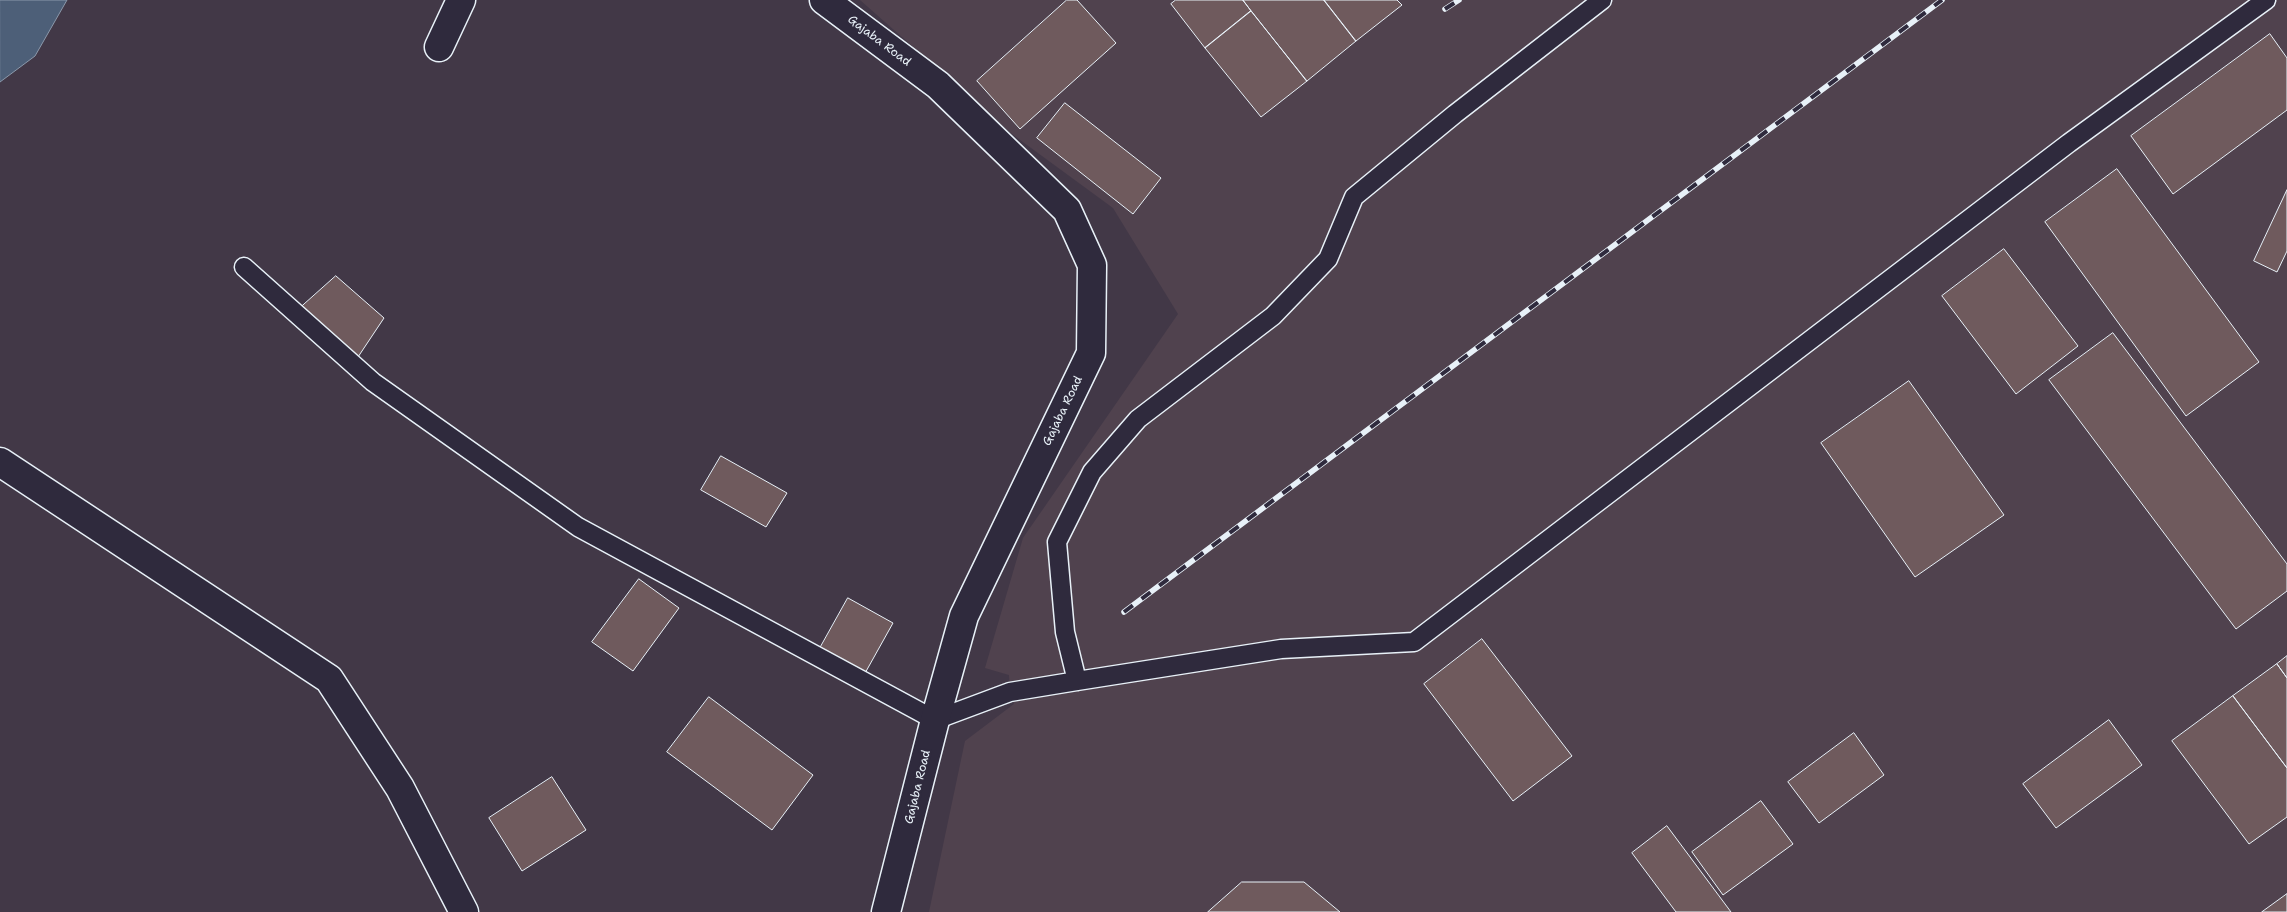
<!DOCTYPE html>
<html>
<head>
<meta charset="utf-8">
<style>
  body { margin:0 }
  canvas { display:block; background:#423847 }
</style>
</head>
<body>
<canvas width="2287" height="912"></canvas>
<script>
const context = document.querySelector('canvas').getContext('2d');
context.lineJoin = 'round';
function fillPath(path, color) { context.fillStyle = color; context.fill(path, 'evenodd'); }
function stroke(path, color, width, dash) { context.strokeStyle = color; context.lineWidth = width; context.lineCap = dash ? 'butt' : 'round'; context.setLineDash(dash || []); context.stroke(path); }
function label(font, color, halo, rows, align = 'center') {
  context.font = font + ' "Shantell Sans",sans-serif'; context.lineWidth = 4.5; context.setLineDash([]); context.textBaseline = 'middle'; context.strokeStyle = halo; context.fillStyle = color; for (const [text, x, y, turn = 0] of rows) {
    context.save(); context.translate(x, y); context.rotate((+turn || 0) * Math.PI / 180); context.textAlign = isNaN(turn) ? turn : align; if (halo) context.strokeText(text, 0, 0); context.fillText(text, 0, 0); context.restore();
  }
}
fillPath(new Path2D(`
  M860,0H2287V912H929L965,741L1014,704L1010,692L1009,675L985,668L1023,538L1178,314L1113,208L1012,134Z`), '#50424e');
const water = new Path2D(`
  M0,0H67L35,56L0,82Z`);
fillPath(water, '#4d5f78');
stroke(water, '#8b99ab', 1);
const building = new Path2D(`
  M1067,0H1077L1116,43L1020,129L977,81Z
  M1176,0H1243L1251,11L1205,48L1171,4Z
  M1243,0H1324L1356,41L1307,81Z
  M1324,0H1397L1402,5L1356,41Z
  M1251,11L1307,81L1261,117L1205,48Z
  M2270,34L2287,58V110L2173,194L2131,136Z
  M1065,103L1161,178L1133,214L1037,138Z
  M2117,169L2259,362L2186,416L2045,222Z
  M2287,190V251L2277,272L2254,261Z
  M2004,249L2078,346L2016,394L1942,296Z
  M336,276L384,318L358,357L299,309Z
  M2113,333L2287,564V591L2236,629L2049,380Z
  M1909,381L2004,515L1915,577L1821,443Z
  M721,456L787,493L766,527L701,490Z
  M639,579L679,608L633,671L592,642Z
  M848,598L893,623L864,675L819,650Z
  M1482,639L1572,756L1513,801L1424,684Z
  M2287,656V678L2277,664Z
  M2277,664L2287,678V768L2233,696Z
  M2233,696L2287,768V817L2249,844L2172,741Z
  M709,697L813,775L772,830L667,752Z
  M2109,720L2142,765L2056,828L2023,784Z
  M1854,733L1884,775L1819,823L1788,782Z
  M552,777L586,830L522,871L489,818Z
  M1761,801L1793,844L1723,895L1692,852Z
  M1667,826L1731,912H1676L1632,853Z
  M1242,882H1304L1340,912H1208Z
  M2287,894V912H2262Z`);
fillPath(building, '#6f5a5d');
stroke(building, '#e8f1f8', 1);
const lane = new Path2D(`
  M244,267L373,382L578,527L935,720L1010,692L1077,681L1281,649L1414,642L2069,143L2266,0
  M1077,681L1065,632L1057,542L1092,472L1138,419L1273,316L1328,259L1354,197L1455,114L1602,0`);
const street = new Path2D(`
  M439,47L461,0
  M0,462L329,679L400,788L464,912`);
const primary = new Path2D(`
  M824,0L938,85L1067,210L1092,265L1091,353L964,616L935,720L886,912`);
stroke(lane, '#e8f1f8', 21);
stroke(street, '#e8f1f8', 31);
stroke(primary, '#e8f1f8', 31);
stroke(lane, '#2f2a3d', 18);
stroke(street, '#2f2a3d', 28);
stroke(primary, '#2f2a3d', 28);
const rail = new Path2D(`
  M1445,9L1459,0
  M1124,612L1942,0`);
stroke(rail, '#e8f1f8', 5.5);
stroke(rail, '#2f2a3d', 4, [11]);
label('12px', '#e8f1f8', '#2f2a3d', [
  ["Gajaba Road",879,41,37],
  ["Gajaba Road",1063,411,-64],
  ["Gajaba Road",918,787,-76]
]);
</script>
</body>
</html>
